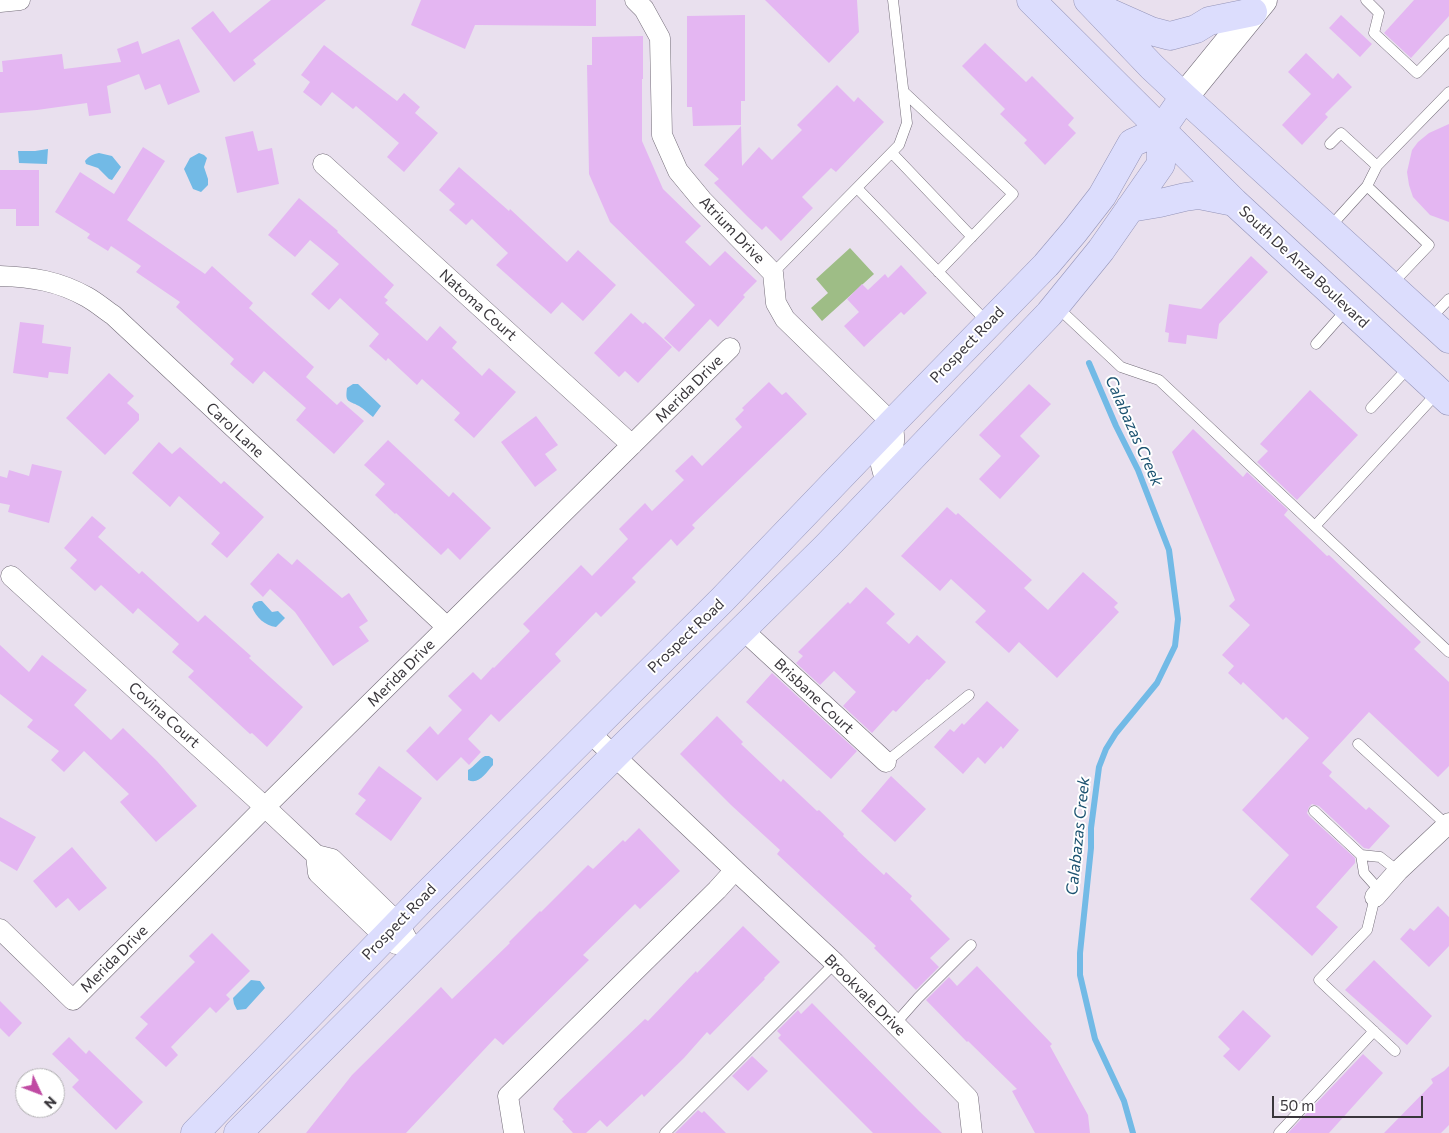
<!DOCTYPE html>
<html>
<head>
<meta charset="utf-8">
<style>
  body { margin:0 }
  #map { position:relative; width:1449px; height:1133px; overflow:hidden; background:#e9e0ee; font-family:Commissioner,sans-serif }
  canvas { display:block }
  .north { position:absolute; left:15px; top:1068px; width:50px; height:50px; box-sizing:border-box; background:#fff; border:1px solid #b0afb1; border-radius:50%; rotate:133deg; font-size:14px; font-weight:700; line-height:20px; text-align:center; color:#39363b }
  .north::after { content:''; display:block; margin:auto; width:18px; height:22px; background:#c04ba3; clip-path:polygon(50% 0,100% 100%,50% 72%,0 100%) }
  .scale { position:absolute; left:1272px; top:1096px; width:151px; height:22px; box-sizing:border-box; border:2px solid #39363b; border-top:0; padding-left:6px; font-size:15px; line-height:18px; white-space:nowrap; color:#39363b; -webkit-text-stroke:4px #fff; paint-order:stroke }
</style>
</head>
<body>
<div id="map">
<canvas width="1449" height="1133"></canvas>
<div class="north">N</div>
<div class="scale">50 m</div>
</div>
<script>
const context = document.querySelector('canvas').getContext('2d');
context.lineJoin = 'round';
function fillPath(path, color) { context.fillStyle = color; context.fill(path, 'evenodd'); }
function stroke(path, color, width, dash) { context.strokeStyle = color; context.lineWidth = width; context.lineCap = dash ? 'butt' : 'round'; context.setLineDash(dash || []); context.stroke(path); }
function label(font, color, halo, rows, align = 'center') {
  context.font = font + ' Commissioner,sans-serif'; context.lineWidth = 4; context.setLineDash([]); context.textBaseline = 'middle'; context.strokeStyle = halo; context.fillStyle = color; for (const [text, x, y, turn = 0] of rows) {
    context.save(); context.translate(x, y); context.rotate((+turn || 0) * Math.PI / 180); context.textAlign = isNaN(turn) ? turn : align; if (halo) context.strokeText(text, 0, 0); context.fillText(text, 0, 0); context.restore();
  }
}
fillPath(new Path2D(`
  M850,248L874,274L822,321L811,308L828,293L816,279Z`), '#9ebd86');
fillPath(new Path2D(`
  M48,149L47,164L19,163L18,151H35Z
  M99,153L112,156L121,167L112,180L109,179L98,168L86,164L85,161C89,156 93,154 99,153Z
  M199,153L204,155L207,158L204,167L208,179V185L201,192L193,189L184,169L190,158Z
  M353,384H358L381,406L373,417C369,414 364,409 359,406C348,400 345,403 347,388Z
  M259,601H262L272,612L278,611L285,618L276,627C265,626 256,617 252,607L254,603Z
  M485,756H489L493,759V765C486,773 479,785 468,780V770C475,766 478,760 485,756Z
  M251,980L260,981L265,988L246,1009L237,1010L234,1004L233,998Z`), '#72bae6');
stroke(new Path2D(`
  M1089,363L1116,426L1138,470L1169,550L1178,619L1175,646L1157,683L1116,733L1106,749L1099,767L1091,828V848L1080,953V975L1095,1039L1124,1101L1133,1133`), '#72bae6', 6);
fillPath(new Path2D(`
  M271,0H326L253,60L256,64L234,82L191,28L213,11L230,33Z
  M421,0H596V26L475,25L465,49L411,25Z
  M765,0H857L859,32L829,63Z
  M1414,0H1449V16L1411,58L1384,33Z
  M745,15V101H741V125L693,126L692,107H687V16Z
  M1341,15L1372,44L1360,57L1329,28Z
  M643,36V79H642V141L663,189L701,226L685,242L710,266L725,251L757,281L743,295L745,297L718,327L710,319L679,352L664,338L695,305L610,222L589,174L587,65H592V37Z
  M179,39L200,92L168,105L160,84L145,90L139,74L107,86L111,113L89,116L87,103L37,110L0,113V72H3L2,61L62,54L64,69L121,62L117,49L138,41L142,54Z
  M985,43L1026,82L1032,76L1074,118L1068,125L1076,133L1045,165L1024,143L1027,140L1000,114L1005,109L962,66Z
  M324,45L397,101L404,93L420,107L415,113L438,133L404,172L387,157L399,143L356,106L353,109L332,92L321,106L303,92L310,82L301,75Z
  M1306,53L1333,79L1338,73L1352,87L1325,114L1328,117L1302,145L1282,125L1311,94L1288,72Z
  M837,85L854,102L858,97L884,122L836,172L831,168L802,197L813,208L781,241L766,226L762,230L748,217L714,183L719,179L704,165L741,126L742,166L759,147L772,160L802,130L797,125Z
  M1449,124V222L1430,215L1413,197L1409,185L1407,172L1412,150L1418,142L1429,133Z
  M253,131L258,151L272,148L279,184L237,193L225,137Z
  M143,147L165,161L127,220L205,274L212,266L253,303L249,308L314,367L306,377L337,405L341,401L364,421L334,454L296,420L306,408L264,371L253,384L230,364L234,359L176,307L180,302L136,272L141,266L111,246L108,251L87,238L90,234L55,212L80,172L114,194Z
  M459,167L509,211L510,209L567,262L578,250L616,285L583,321L562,302L551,314L496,265L508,253L472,219L466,225L449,210L455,204L439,190Z
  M0,170H39V226H16V209H0Z
  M299,198L338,231L337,232L394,285L384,297L388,300L385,303L427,341L440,326L457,342L452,348L482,376L489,368L516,392L474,438L454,420L460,413L422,379L417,385L388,358L386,361L369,346L379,334L340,298L329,310L311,294L339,264L310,240L295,257L268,235Z
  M1251,256L1268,272L1219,324L1217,339L1187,335L1186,344L1168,342L1169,333L1165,332L1169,304L1201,309Z
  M901,265L927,293L904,315L901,312L864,347L844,326L859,312L847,299L862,284L868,290L885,274L888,278Z
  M631,313L643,324L645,322L672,347L638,383L625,371L619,377L594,353Z
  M20,322L44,325L42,343L71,347L68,374L49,372L48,378L13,373Z
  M109,373L134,396L127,403L139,414V420L105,455L66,418Z
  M769,382L782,395L786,392L807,414L692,525L695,528L677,546L671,539L632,578L636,582L601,617L596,612L555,654L561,661L499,722L491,714L468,739L481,752L469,765L461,757L437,781L406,751L430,726L438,735L462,710L448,696L473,672L481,680L493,667L494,668L530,631L523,624L581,565L592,576L628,539L619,529L645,503L652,511L684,480L675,471L692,455L702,466L742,427L735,419L744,410L742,408Z
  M1029,384L1051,404L1020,436L1040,456L1000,499L979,479L1001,456L979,435Z
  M1310,390L1358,435L1297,500L1257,462L1268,451L1260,444Z
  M536,416L558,445L545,454L557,470L535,487L501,442Z
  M1193,429L1243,477L1247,472L1288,510L1284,515L1327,556L1329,555L1421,642L1414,649L1449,682V766L1438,777L1369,712L1322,763L1332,772L1329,776L1366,810L1369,807L1390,826L1369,849L1364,848L1319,806L1312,804L1309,807L1307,813L1309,816L1355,858V863L1316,907L1338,927L1312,956L1250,899L1289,855L1242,810L1309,738L1286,717L1283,720L1243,682L1241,685L1228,673L1234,666L1222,655L1250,625L1229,606L1235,600L1172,452Z
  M388,440L449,497L453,492L491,528L460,560L448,548L441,555L396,513L395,514L375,495L385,484L364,465Z
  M159,442L172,454L180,447L221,484L224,481L264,517L227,558L211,544L220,533L179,496L170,507L132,473Z
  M32,464L62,471L49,523L8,512L10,505L0,503V476L7,478L9,470L29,476Z
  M947,507L956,515L958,513L1032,580L1024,588L1048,610L1083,572L1118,603L1114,607L1119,612L1057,678L1019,642L1009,653L975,622L986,611L951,579L940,591L901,556Z
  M92,516L106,528L98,537L139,574L142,571L198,622L205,615L251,656L249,658L303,707L267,747L252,733L250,734L188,677L194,671L172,652L179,644L138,608L133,614L101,585L95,591L70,568L77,560L64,548Z
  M278,553L292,565L297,559L342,598L349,593L368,621L359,627L369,641L333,666L295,612L270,589L263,597L250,584Z
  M866,587L895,614L886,623L909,644L917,635L946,662L929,680L927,679L896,712L893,710L872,733L843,706L856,692L834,671L820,685L796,663L803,656L798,652L848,602L850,604Z
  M0,645L29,672L42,655L87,690L74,705L111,740L123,728L157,761L197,806L156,842L120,802L129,794L84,751L64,772L51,760L59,751L27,727L33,720L0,694Z
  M772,673L857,751L831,779L746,702Z
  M987,701L1019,730L1003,749L1001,746L985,764L978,757L963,774L934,747L950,729L954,732L962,723L964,725Z
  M717,716L743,742L741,744L781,782L783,779L817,811L819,810L844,834L843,836L858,850H857L884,875L886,872L912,896L910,899L950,939L930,958L939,967L916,990L874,948L876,946L777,854L780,850L731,805L680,754Z
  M379,766L422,798L391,841L355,814L366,800L358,794Z
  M891,776L926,809L895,842L861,811Z
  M0,817L36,837L17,871L0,861Z
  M639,828L680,871L640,909L635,904L583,955L589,960L503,1045L495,1038L406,1133H306L352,1075L441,987L452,999L510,943L509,942L540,911L541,912L588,865L593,869L623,840L625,842Z
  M72,847L107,888L79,911L68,898L56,908L33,881Z
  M1438,906L1449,917V946L1429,967L1400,939L1410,928L1414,931Z
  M743,926L780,962L764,978L765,979L710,1035L707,1032L684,1058L644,1097L642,1094L607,1127L600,1120L586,1133H573L562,1121L564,1120L553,1109L559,1101L645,1019L648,1021L696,971L697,973Z
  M212,933L250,971L226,995L230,999L216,1013L210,1007L171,1047L178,1055L166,1067L135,1038L148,1024L140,1017L195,962L189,956Z
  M1374,960L1432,1016L1407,1045L1345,990Z
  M977,966L1052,1044L1050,1046L1088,1115L1090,1133H1035L1012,1091L1017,1089L968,1041L967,1042L926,1000L949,977L957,986Z
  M0,1001L22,1023L9,1037L0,1028Z
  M812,1003L919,1111L942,1133H873L778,1038L781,1035L777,1031L798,1010L801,1014Z
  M1243,1010L1271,1036L1239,1071L1223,1056L1230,1049L1218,1037Z
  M69,1037L86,1054L89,1050L143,1102L116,1130L72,1087L79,1080L52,1054Z
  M1363,1054L1383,1073L1329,1133H1288Z
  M752,1056L768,1071L748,1091L732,1076Z
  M1449,1066V1125L1441,1133H1384L1433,1083L1431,1079L1444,1071Z
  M698,1110L702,1113L704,1111L726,1133H675Z`), '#e4b6f2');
const lane = new Path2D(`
  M1366,0L1379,13L1374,33L1417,73L1449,40
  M904,92L1013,194L938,272
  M1330,144L1341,133L1377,166
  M892,153L972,237
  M1367,186L1429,245L1390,286
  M857,188L988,323
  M1329,228L1367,186L1377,166L1449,92
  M773,273L899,145L907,123L893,0
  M1056,306L1121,367L1159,380L1449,652
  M1429,320L1449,299
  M1316,344L1347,309
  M1371,408L1410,366
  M1315,526L1438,392
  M1358,744L1449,827
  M886,762L969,695
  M1314,811L1361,855
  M1380,891L1364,873L1361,855L1380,857L1398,871
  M1375,897L1367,930L1319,980L1395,1051
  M895,1024L918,998L971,945
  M665,1133L835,963
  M1279,1133L1374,1031`);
const street = new Path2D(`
  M635,0L644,9L660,38L662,135L678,171L702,200L773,273L776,303L785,319L892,423C897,445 894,447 881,465L886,484
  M0,2L20,0
  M323,164L632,445
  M0,276C33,277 58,281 87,297C96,302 104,309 113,315L447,627
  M11,576L265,807L316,855L332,859L398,923L416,955
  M743,630L886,762
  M589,732L735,870
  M316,855L318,873L385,937L396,944
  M1375,897L1398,871L1449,823
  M0,929L73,1000L265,807L730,348
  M514,1133L508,1096L717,890L735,870L835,963L968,1098L972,1133`);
const secondary = new Path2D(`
  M1184,97L1263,0`);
const primary = new Path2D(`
  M1031,0L1234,202L1449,401
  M1088,0L1152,67L1184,97L1449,339
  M1106,11L1151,31L1170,36L1196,29L1209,21L1253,12
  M1130,208L1160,203L1185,197L1199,195L1234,202
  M195,1133L423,898L723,599L892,423L1046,265L1074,232L1102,196L1132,143L1161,130L1184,97
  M238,1133L614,756L827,546L1049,314L1101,250L1161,164V130`);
stroke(lane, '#746d79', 11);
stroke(street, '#746d79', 21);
stroke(secondary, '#746d79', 29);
stroke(primary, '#9494b8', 29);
stroke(lane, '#fff', 10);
stroke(street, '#fff', 20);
stroke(secondary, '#fff', 28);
stroke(primary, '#dcddfd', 28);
label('15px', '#39363b', '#fff', [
  ["Atrium Drive",732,230,46],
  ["South De Anza Boulevard",1304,267,43],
  ["Natoma Court",478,305,42],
  ["Prospect Road",967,345,-46],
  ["Merida Drive",689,389,-45],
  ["Carol Lane",235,430,43],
  ["Prospect Road",686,636,-44],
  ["Merida Drive",401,673,-45],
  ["Brisbane Court",814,696,43],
  ["Covina Court",164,715,42],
  ["Prospect Road",399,922,-46],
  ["Merida Drive",114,959,-45],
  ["Brookvale Drive",865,995,45]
]);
label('italic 16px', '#1b5270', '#fff', [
  ["Calabazas Creek",1134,431,66],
  ["Calabazas Creek",1078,836,-84]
]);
</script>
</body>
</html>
